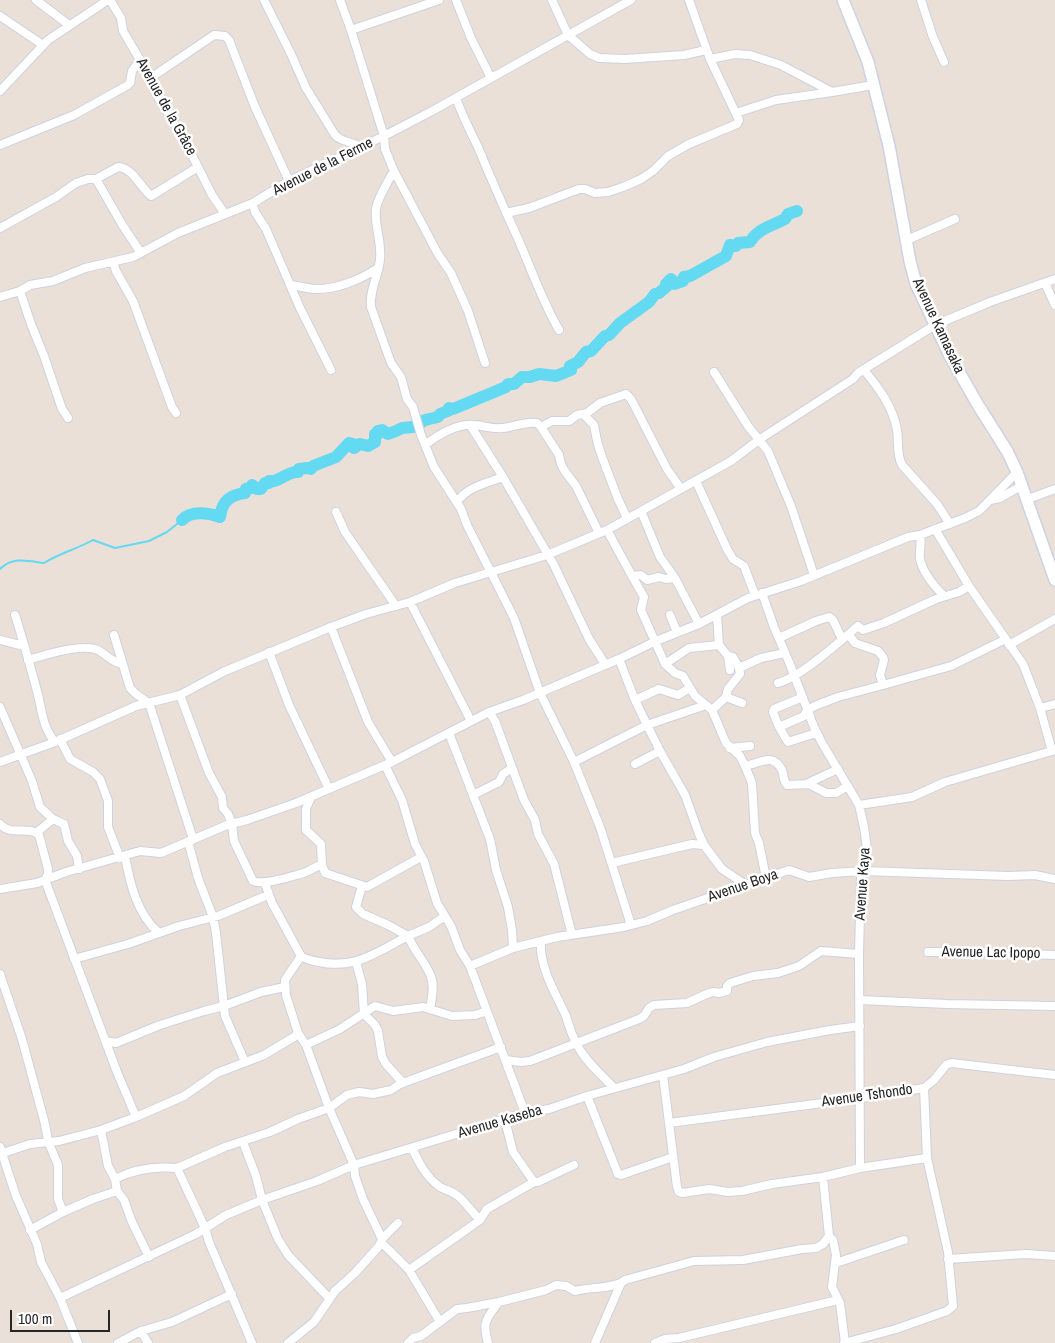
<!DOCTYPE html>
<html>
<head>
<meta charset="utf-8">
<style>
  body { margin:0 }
  #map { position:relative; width:1055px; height:1343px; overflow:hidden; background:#eae0d7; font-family:"Archivo Narrow",sans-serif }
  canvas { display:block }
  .scale { position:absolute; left:10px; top:1310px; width:100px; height:22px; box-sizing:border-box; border:2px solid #262626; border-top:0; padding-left:6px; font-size:15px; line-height:18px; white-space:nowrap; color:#262626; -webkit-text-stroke:4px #fff; paint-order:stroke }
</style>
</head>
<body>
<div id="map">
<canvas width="1055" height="1343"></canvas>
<div class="scale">100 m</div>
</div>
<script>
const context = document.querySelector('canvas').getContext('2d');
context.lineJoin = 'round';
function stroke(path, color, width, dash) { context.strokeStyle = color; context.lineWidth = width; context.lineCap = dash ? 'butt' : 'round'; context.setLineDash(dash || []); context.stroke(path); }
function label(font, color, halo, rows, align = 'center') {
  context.font = font + ' "Archivo Narrow",sans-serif'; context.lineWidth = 5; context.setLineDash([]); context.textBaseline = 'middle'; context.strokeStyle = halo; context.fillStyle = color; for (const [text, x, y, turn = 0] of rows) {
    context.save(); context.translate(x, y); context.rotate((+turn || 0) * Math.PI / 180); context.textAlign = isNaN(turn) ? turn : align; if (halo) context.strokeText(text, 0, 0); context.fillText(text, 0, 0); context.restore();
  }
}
stroke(new Path2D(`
  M0,569C13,556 28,561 44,563C60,553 77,549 93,540L115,548L149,541L167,532L182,520`), '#64d9f2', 2);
stroke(new Path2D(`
  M182,520C191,510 209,513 220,517C222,501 230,495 245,493L246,489L251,488L252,485L257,489H261L265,483H269V481C279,483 287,471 298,472L299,469L307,468L311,469L313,466L336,457L349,443L353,444L354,448L360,444L368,446L375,442V434H378V431L382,430L388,434L396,431L402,428L413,427L425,420L438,417L440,414L448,411L449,408L453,409L506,387L508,384H514L522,377H530L539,374L556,376L571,370L570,366L578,362L586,352L591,351L605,336L609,335L620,323L649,302L655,294L659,293L666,287V284L671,279L674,284L683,281L684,277L690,276L726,256L730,245L736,246L738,243L750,242C758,228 772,226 785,219L788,214L797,211`), '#64d9f2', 12);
const street = new Path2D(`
  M36,0L69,25
  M110,0L121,18L123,31L140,60L158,97L187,145L212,195L225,214
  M264,0L291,54L306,88L335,135C341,142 353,142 361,147
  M340,0L351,30L384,136L385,149L394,171C389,179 377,200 376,209C374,225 382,242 380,259C379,275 369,290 371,307L391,363L401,377L407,399L413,407L421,435L434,467L461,509L467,525L514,618L540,693L574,762L600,827L631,925
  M456,0L471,38L491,78
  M552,0L568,35L590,54L599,58L625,59L684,55L706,50
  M689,0L710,59L735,54L750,55L781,65L832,92L873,85
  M921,0L933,37L944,62
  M0,16L43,45
  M351,30L439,0
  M149,79L214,35L225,36L229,40L255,107L289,181
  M0,91L48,40L108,0
  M456,98C462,115 470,131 478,147C490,176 502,204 515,232C530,265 541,299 559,330
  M736,113L776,100L832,92
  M0,145L74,115L128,85L130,83L132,71L140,60
  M394,171L438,254L451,273L468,311L485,363
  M96,179L118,167C132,167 141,188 151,196L198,167
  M253,203L255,212L266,229L300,308L331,370
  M506,213L529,208L579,189H585L595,193L608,192L623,187L641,179L653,171L668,156L689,144L737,124L739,120L710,59
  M0,228L56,197L76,183L88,179H96L123,226L141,253
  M907,240L955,219
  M113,262L116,271L133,301L172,407L176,413
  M1045,283L1055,305
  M290,285C298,286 306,288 314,289C335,290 360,280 378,268
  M20,291L31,324L44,356L62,409L68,418
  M0,297L20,291L30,285L53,281L85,268L133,257L178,233L253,203L289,181L384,136L432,111L631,0
  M864,370C879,388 893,407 897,430C899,442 896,453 902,465L937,504L950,524
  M714,372L748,426L768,451L791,506L814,575
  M584,415L594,425L597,441L602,457L618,499L627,518
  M470,425L503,477L554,565L589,639L605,664
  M541,427L559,455L561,464L564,470L576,486L599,533
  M425,445C438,435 458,423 475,425C485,426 492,429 502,428C514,427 525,421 537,423L541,427L552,421H569L577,415L587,413L600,403L626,394L631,399L667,469L681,489
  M696,481L727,549L733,559L744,566L755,595
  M1028,499L1055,489
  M990,500L1017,472
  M457,502C467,487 487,483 503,477
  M641,511L660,557L675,578
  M336,512L345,532L396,606
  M935,529L969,586L1023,664L1040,708L1052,751
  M607,530L632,576L641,575L647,580L659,577L666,579L675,578L699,624
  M920,535C922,543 919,551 920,559C923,573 934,586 944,596
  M632,576L644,597L641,610L665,664L675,673L683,676L695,696L712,710L726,743L740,756L745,766C761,763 772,752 782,770C784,775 783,781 787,785L809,784L826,793H836L848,786
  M762,593L774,627L789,662L814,727L822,743L859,805L864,827L867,849L865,863L861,877L859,954L860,1168
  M410,602L471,721
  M15,615C23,640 30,665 37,691C42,709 42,727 55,742
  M670,615L677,632
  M717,616L719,645L728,656
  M331,627L368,722L392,762
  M114,635L130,688L136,694L149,703L193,839
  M849,635L855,643L878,651L883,657L884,660L880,675L883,685L951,666L1006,639
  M779,638L816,621L829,617L833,620L842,639
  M0,640L24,646
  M1009,645L1055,619
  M269,652L289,705L329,789
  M619,659L635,700
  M28,660C45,655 81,643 98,650C107,655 110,661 122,664
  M665,664L689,648L719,645
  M730,670L728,656L733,657L739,668
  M778,683C801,677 839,642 858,626L863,630L884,623L936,599L959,592L969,586
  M690,688L678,695L659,689L635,700L647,725L706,705
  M180,695L209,773L222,797L223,808L228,814L232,824L234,841L253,881C263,886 292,876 304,873C310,871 315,866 322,865
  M726,697L728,689L740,674L739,668L761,658L785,653
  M0,707L32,781L40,807L53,819L64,824L68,841L77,856L79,869
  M1040,708L1055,704
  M712,710L726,697L742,703
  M489,712L495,721L524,800L535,820L538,834L554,864L572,935
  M779,727L773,712L774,709L803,697
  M449,733L490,839L496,870L508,907L512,930L513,948
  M816,733L788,742L779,727L804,716L807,710L817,705L838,697L883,685
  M60,739L70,759L93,772L100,779L108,801V827L120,858
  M730,748L750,746
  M0,762L55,742L136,706L180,695L223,672L331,627L366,614L410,602L455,583L547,555L607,530L731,461L760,439L853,379L858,373L935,325L990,302L1055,279
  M574,762L647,725L660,751
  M635,764L660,751L685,795L699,834L704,845L722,869L746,885
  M385,765L402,800L415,844L424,861L437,903L451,926L460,950L470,966L525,1113
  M745,766L752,783L755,833L759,843L766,878
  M806,784L838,769
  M473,795L499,782L503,774L512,768
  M311,797L306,809V830L321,844L322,865L325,873L367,887L421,857
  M859,805L912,797L945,782L1055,750
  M0,824C11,837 28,825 39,835L48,869V874L45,880L117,1072L136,1117
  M36,833L53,819
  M188,841L198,878L213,917L216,933L225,1016L245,1062
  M125,856C130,884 137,914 159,933
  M612,863L692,844L704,845
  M265,883L272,903L301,956L285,980L286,995L298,1033L306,1045L329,1108L354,1165L355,1176L363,1199L382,1239L379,1246L355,1273L335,1291L314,1322L288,1343
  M362,886L356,907L363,914L388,925L408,936L429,927L445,916
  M0,889L37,883L66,872L140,851L161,853L227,825L247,820L296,803L392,762L489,712L523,700L619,659L656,641L699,624L748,598L801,581L908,537L920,535L965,518L979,511L990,500L1000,498L1023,485
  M541,941C539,967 555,992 566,1016C569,1026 572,1036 577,1045C586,1062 601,1074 614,1088
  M928,952H978L1055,955
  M301,956C307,960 313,961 319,962C355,970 379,951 408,936C414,951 424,960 430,974C435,985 432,997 430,1009
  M74,959L128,944L179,926L218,916L268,895
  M356,962L362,984L364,1014L375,1025L378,1031L382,1057L386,1064L403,1083
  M470,966L513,948L557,937L624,927L647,921L673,910L789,870L809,877L832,873L863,871L1008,876L1035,875L1055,879
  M0,974L22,1039L45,1124L48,1141L58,1165V1199L63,1212
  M860,1000L947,1004L1055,1006
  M106,1041L116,1043L160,1025L204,1011L224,1006L261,992L285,987
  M306,1045L340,1029L375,1006L393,1011L423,1007L452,1016L475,1015L487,1011
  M506,1060L521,1062L530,1061L639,1019L644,1016L649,1008L654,1005L687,1003L709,993L714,992L719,993L727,991V986L730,983L753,976L778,973L799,966L821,951L859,954
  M663,1075L677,1187L679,1192L683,1193L709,1189L728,1192L742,1191L772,1184L823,1177L860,1168L927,1158
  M587,1096L618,1174L621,1175L673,1157
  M505,1120L513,1152L534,1182
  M669,1123L861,1098L924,1088L934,1080L946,1065L951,1063L1055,1075
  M101,1130L108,1166L115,1179
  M243,1142L256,1176L262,1200L278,1239L288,1255L329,1298
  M0,1147L16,1196L37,1244L41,1262L60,1298L78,1343
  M412,1148C419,1163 426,1177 440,1187C446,1190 453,1192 458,1196C465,1202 473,1213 480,1220
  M3,1153L30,1144L59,1141L101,1130L136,1117L184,1096L217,1073L264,1055L294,1037L298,1033
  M117,1191L124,1200L132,1222L149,1257
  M30,1230L63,1212L93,1199L117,1191L115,1179C134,1169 155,1166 177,1168
  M829,1236L833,1240L836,1255L832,1287L840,1303L845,1343
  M382,1239L398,1223
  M382,1243L409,1270L440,1322
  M948,1259L1026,1254L1055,1256
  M836,1263L904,1240
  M409,1270L480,1220L487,1209L534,1182H538L574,1165
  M60,1298L196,1234L226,1215L262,1200L317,1181L354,1165L525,1113L549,1109L587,1096L684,1069L714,1057L767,1042L830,1030L860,1026
  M141,1331L148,1343
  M118,1343L141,1331L172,1322L232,1294
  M252,1343L209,1242L205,1228L177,1168L225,1147L270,1132L298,1119L329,1108L347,1095L359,1092L373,1094L391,1090L400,1084L501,1047
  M408,1343L413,1338L421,1336L457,1309L467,1308L499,1302L546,1290L556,1285L566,1286L575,1291C591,1287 606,1289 621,1283
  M488,1343C482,1323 486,1318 499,1302
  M595,1343L621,1283L625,1280L694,1261L743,1260L802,1249L816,1248L823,1244L829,1236L823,1177
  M655,1343L665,1339L679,1338L838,1300
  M844,1343L896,1329L947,1311L953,1306L948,1252L927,1158L924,1088`);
const secondary = new Path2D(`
  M843,0L868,62L889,146L910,261L916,284L950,356L978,405L1007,451L1017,472L1055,580`);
stroke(street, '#ccd2e1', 10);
stroke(secondary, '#ccd2e1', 14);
stroke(street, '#fff', 8);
stroke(secondary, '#fff', 11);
label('15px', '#262626', '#fff', [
  ["Avenue de la Grâce",166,107,61],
  ["Avenue de la Ferme",323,167,-27],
  ["Avenue Kamasaka",938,326,65],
  ["Avenue Kaya",863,884,-86],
  ["Avenue Boya",743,886,-19],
  ["Avenue Lac Ipopo",991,953,1],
  ["Avenue Tshondo",867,1096,-8],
  ["Avenue Kaseba",500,1122,-16]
]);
</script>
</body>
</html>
